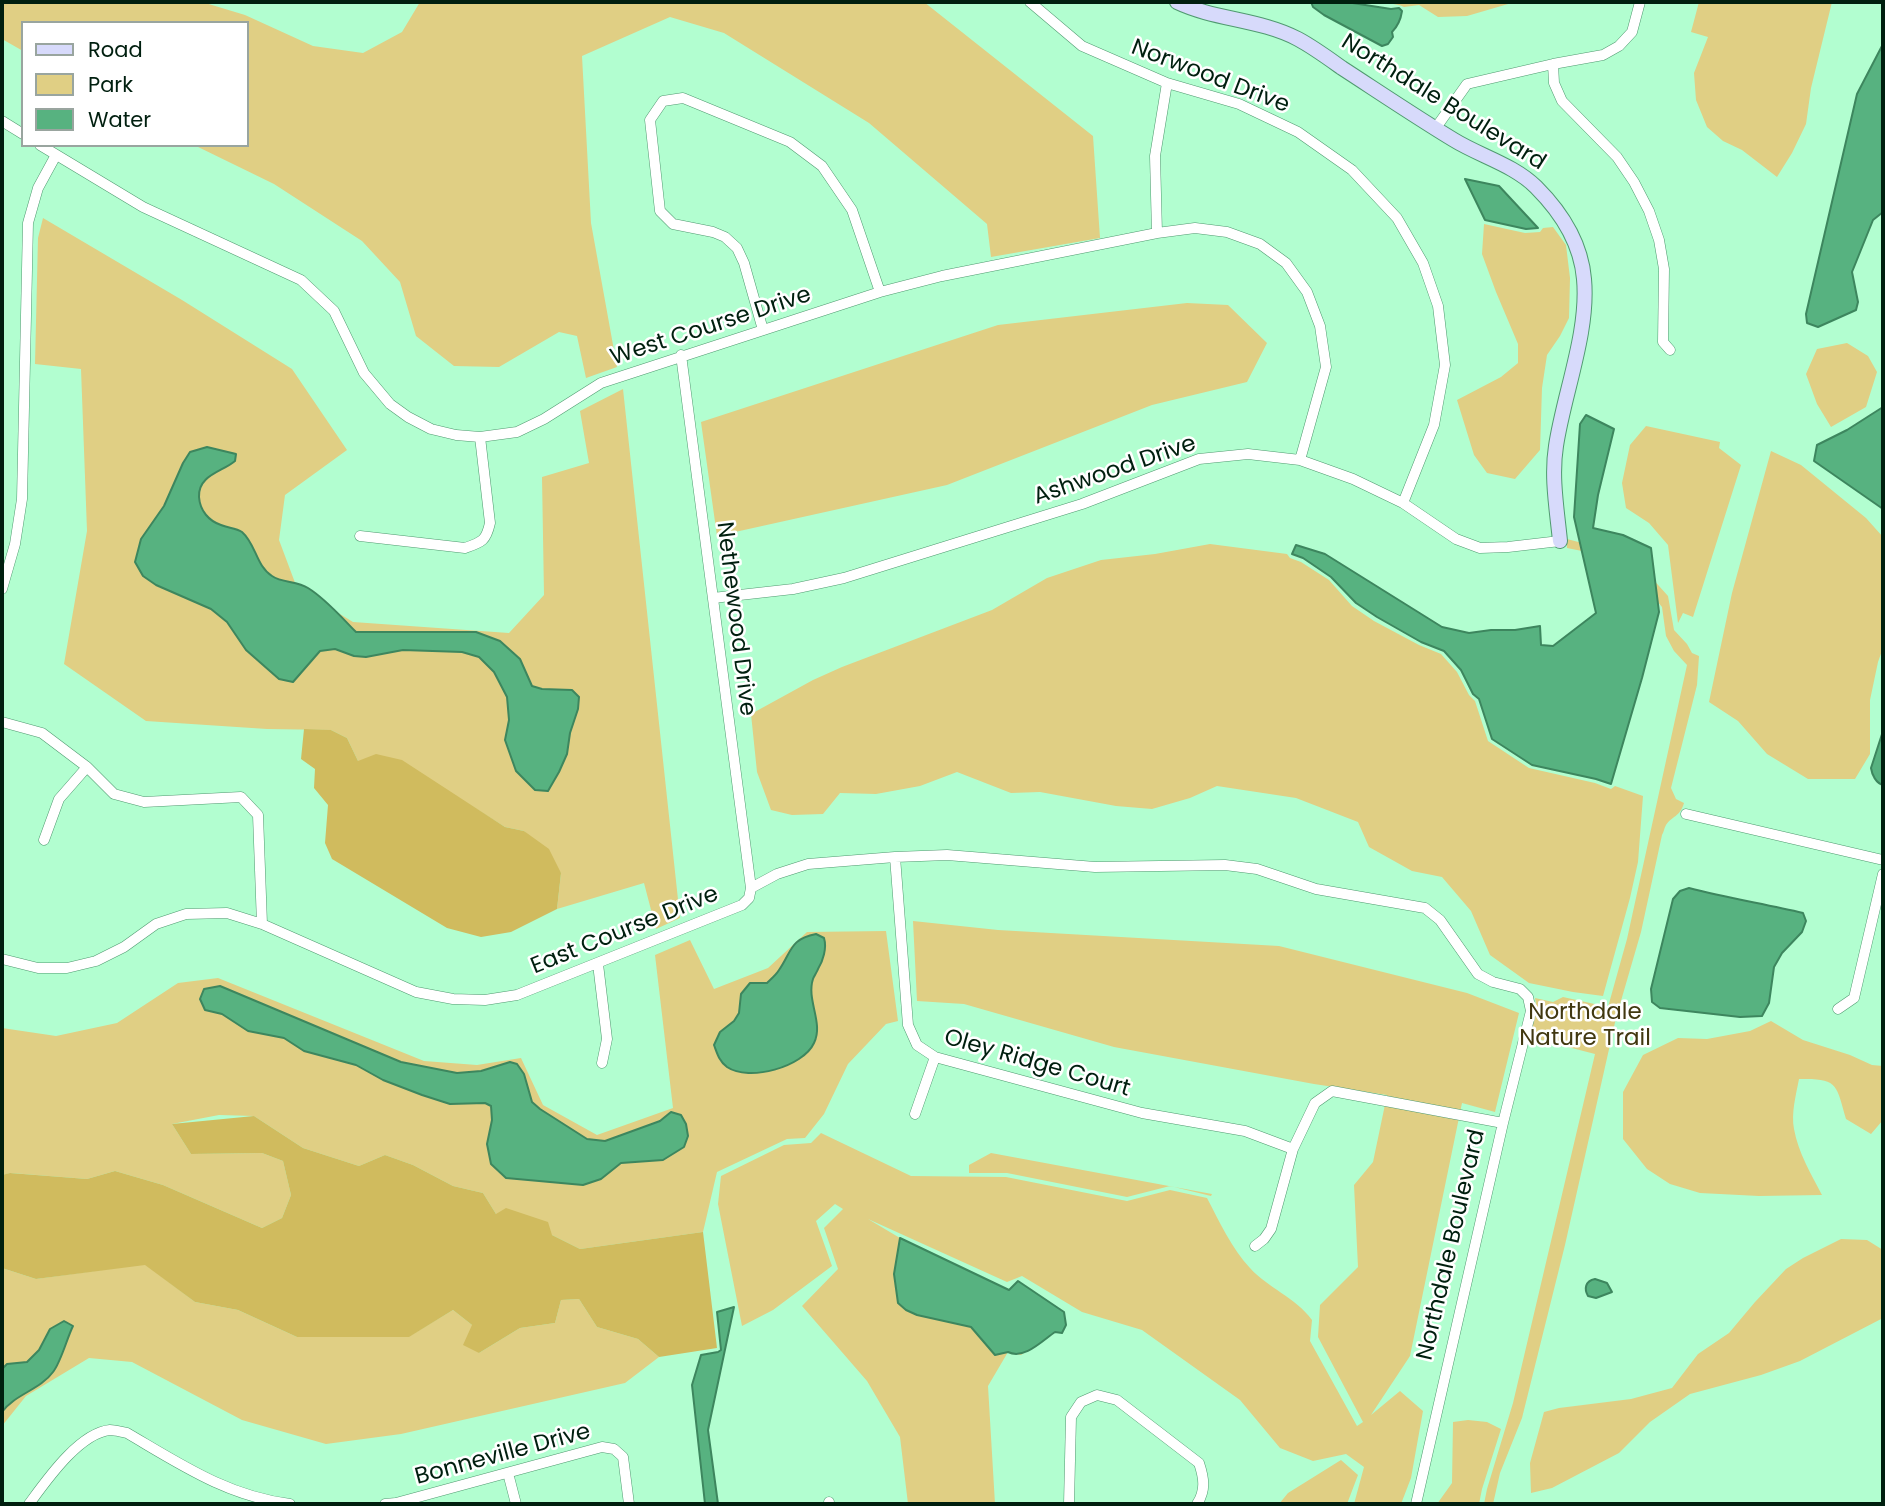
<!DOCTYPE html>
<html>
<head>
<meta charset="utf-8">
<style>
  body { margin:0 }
  #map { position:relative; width:1885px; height:1506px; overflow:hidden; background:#b2fed0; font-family:Poppins,sans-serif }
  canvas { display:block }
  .frame { position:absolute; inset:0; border:4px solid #001f0f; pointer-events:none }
  .legend { position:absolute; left:21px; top:21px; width:228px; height:126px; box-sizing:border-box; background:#fff; border:2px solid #99a59f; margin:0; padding:9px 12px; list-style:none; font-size:21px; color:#001f0f }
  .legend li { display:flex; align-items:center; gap:14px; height:35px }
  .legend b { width:35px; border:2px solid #99a59f }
</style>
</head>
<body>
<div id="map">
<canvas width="1885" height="1506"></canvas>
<div class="frame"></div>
<ul class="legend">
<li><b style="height:9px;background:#d7dafb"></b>Road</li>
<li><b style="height:19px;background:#e0cf84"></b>Park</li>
<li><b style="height:19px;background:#57b280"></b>Water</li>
</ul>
</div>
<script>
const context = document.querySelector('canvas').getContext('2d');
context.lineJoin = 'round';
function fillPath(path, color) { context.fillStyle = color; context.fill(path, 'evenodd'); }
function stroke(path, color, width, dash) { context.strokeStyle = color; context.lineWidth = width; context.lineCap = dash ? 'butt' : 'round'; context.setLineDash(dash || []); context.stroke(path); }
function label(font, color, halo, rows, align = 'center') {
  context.font = font + ' Poppins,sans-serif'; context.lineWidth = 5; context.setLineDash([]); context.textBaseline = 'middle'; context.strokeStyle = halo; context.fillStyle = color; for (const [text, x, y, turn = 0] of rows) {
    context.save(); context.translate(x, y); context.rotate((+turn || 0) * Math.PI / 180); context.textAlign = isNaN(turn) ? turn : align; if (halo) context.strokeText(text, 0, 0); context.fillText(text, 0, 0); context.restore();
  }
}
fillPath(new Path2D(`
  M2,2H202L245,15L313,46L363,53L402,32L420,2H924L1093,136L1100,238L991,257L987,224L869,123L724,33L670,17L582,56L591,223L617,367L586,378L577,336L559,332L499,367L454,366L416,336L400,282L362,241L274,184L194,145H247V23H23V51L2,39Z
  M1371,2H1515L1467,16L1438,17L1419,5L1404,7C1398,3 1380,3 1371,2Z
  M1699,2H1832L1811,88L1806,124L1792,153L1777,177L1742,150L1723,141L1707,127L1696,100L1694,73L1708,37L1691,32Z
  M43,218L182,300L292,369L347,450L285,495L279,540L297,588L353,622L509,633L544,595L542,477L589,463L580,411L623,389L680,918L656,929L644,883L557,909L561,873L524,831L505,827L459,798L358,761L347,738L331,730L267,729L146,721L64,664L87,531L81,369L35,364L38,238Z
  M1484,224L1525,233L1540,232L1543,228L1553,227L1566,245L1570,278L1569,318L1560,336L1547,355L1542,388L1540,450L1515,479L1487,473L1474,455L1457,400L1501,377L1518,363V344L1496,292L1482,254Z
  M1187,303L1228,305L1267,343L1247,382L1152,405L947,485L717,536L701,422L998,325Z
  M1847,343L1868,356L1877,372L1866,407L1831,427L1817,404L1806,374L1817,349Z
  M1646,426L1720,442L1719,448L1741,465L1693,617L1683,613L1678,623L1668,545L1649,523L1626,508L1622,483L1630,445Z
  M1771,451L1801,465L1866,518L1883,537V648L1878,662L1870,700V754L1855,779H1808L1767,754L1738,721L1709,702L1732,593Z
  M1567,539L1586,544L1624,547L1668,596L1674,630L1687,644L1692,653L1699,656L1697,685L1671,788L1676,799L1684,803C1680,817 1672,816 1666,825C1664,828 1664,832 1662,835L1641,932L1616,1018L1565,1245L1522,1418L1500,1473L1493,1504H1484L1487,1489L1513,1403L1595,1054L1529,1037L1536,1004L1535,998L1553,1002L1563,997L1608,1007L1627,939L1687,665L1674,651L1666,636L1662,607L1622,559L1567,548Z
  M1210,544L1287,554L1290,558L1301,562L1329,580L1352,606L1374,621L1419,645L1441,654L1457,672L1469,695L1475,701L1488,741L1529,768L1595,783L1611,789L1615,786L1643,796L1638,862L1630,898L1603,996L1573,992L1529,983L1490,955L1471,911L1442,877L1412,871L1369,847L1358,822L1296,798L1217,786L1190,798L1152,809L1116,806L1040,792L1011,793L957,772L920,786L876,794L840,793L823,814L792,815L771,810L757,772L751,714L813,680L842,667L992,610L1047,578L1101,560L1155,554Z
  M913,921L998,930L1279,946L1467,993L1519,1013L1495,1112L1462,1103L1410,1356L1371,1415L1400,1391L1423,1411L1411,1478L1401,1504H1354L1364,1467L1346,1454L1313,1461L1280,1448L1240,1400L1142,1330L1082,1312L1022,1276L1007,1282L868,1219L900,1238L1009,1290L1018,1281L1064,1312L1066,1325L1062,1333L1055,1332L1021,1355L1008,1352L988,1386L995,1504H908L900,1437L867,1381L802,1306L838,1269L824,1228L843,1209L835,1204L816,1221L832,1266L773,1310L742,1326L718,1204L721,1176L784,1145L811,1143L821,1133L911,1176L1006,1177L1127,1201L1170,1190L1207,1198C1219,1221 1232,1249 1250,1268C1268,1288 1295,1297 1312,1320L1310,1341L1357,1426L1363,1422L1318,1337L1320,1305L1358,1267L1354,1185L1373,1162L1387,1095L1314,1084L1114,1047L964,1004L917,1001Z
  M886,931L898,1021L886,1024L848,1064L824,1114L805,1138L787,1139L717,1172L703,1232L580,1249L552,1235L496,1214L483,1193L453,1186L413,1165L385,1155L359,1166L303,1148L254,1116L219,1115L172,1124L191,1154L262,1153L283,1161L291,1195L282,1218L262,1228L163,1185L115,1171L87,1179L11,1173L2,1175V1028L56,1036L117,1023L178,983L218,978L424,1061L477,1065L521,1058L543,1105L597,1135L673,1108L655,955L690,940L714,989L768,968L807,932Z
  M1771,1021L1803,1040L1850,1055L1872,1065L1883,1066V1120L1871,1134L1846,1119C1836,1084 1838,1078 1799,1079C1796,1095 1791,1113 1794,1129C1798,1152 1811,1174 1822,1195L1759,1196L1700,1193L1670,1184L1647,1169L1623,1139V1092L1643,1055L1678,1038L1707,1039L1750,1031Z
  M991,1153L1212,1194L1211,1196L1170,1186L1127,1197L1007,1173H969V1165Z
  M1841,1239L1867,1240L1883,1250V1318L1800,1361L1761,1375L1690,1394L1650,1422L1619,1453L1552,1488L1531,1493L1530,1463L1544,1412L1559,1408L1631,1399L1672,1388L1698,1354L1729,1333L1755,1302L1786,1269L1803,1258Z
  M145,1264L195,1302L238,1310L297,1337H408L453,1310L472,1325L479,1353L520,1328L555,1323L561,1300L579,1299L597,1327L638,1339L659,1357L625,1383L401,1434L326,1444L242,1420L132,1362L89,1358L26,1396L2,1426V1268L36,1279Z
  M1468,1420L1487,1422L1501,1429L1482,1489L1479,1504H1437L1452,1483L1453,1422Z
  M1341,1460L1358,1475L1347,1504H1279L1288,1493Z`), '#e0cf84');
fillPath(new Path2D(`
  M304,729L331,730L347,738L358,761L376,754L402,760L505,827L524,831L549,849L561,873L557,909L511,932L481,937L447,928L332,859L325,843L328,805L314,788L315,769L301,759Z
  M254,1116L303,1148L359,1166L385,1155L413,1165L453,1186L483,1193L496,1214L506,1208L548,1222L552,1235L580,1249L703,1232L717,1348L659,1357L638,1339L597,1327L579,1299L561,1300L555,1323L520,1328L479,1353L463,1345L472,1325L453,1310L409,1337H297L238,1310L195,1302L145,1265L36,1279L2,1268V1175L10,1173L87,1179L115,1171L163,1185L262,1228L282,1218L291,1195L283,1161L262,1153L191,1154L172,1124Z`), '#d0bb5e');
const water = new Path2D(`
  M1311,2H1346L1391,9L1399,8L1402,11C1401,18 1398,26 1392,32L1393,37L1388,44L1382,46L1324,15L1313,7Z
  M1883,44V212L1873,220L1852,272L1858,302L1856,310L1818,327L1807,323L1806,314L1857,94Z
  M1465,179L1499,186L1538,228L1526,229L1485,220Z
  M1883,407V509L1814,461L1817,445L1847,430Z
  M1586,415L1614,429L1598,495L1593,528L1623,535L1651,548L1659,612L1642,678L1611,784L1596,779L1532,765L1492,739L1479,699L1473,694L1461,670L1444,651L1421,642L1377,617L1356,603L1331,577L1303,558L1292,554L1296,545L1325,554L1442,627L1469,633L1491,630H1515L1540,626L1541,645L1553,646L1596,613L1574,517L1580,424Z
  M207,447L236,454L235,461C222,472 198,475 199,497C200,511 209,521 221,525C228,528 236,528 242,532C256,544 256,566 272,576C282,583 297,581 308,588C326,599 341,617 356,632H476L500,641L520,659L532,686L542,689L572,690L579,697L578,709L570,733L567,754L559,772L548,791L535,790L516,771L505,740L509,720L507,697L494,672L479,657L462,652L403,650L366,657L354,656L335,649L320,651L293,682L279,679L246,650L227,622L211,609L156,585L143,576L135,562L141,539L164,506L183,463L190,452Z
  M1883,731V785C1876,783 1872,775 1871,768Z
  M1689,888C1727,898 1765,904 1803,913L1806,921L1802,932L1782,953L1774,967L1769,1003L1762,1016L1740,1017L1660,1008L1652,1002L1651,989L1673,899L1680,891Z
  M816,934L824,938C827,948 823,961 818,969C818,970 813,978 813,979C806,1000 824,1023 814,1043C803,1067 749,1082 727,1067C719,1061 717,1053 714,1045L720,1032L734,1021L739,1013L741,994L750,983H767C771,979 776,975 779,970C792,951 790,939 816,934Z
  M220,986L401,1062L457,1073L481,1071L510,1062L517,1064L524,1074L532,1102L540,1109L587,1139L605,1141L660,1121L671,1112L681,1115L686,1124L688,1136L684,1147L663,1160L621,1163L601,1179L583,1185L506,1178L491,1164L487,1144L492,1120L491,1106L485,1103L450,1104L422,1095L383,1080L356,1065L304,1051L284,1038L248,1031L222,1014L205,1010L200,999L204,989Z
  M900,1238L1009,1290L1018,1281L1064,1312L1066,1325L1062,1333L1055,1332C1042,1341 1024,1360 1008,1352L995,1355L971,1327L917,1315L906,1310L898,1303L894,1274Z
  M1595,1279L1607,1283L1612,1292L1596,1298L1588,1296C1584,1289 1585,1281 1595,1279Z
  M734,1307L708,1430L718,1504H705L692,1385L701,1355L718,1352L721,1350L717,1312Z
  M64,1321L73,1326C67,1338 61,1362 53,1372C40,1390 15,1394 2,1412V1369L7,1364L27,1362L39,1350L50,1329Z`);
fillPath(water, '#57b280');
stroke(water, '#3d865e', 2);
const street = new Path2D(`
  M1030,2L1082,46L1167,83L1239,104L1298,132L1352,170L1397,218L1423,263L1438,306L1445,365L1434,425L1403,503
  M1553,64L1554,83L1562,101L1617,157L1634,182L1649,211L1659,240L1664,269L1663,342L1670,350
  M2,121L23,134
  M1435,129L1467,84L1553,64L1603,55L1619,46L1632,32L1640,2
  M40,145L143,207L301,280L334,311L364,373L390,404L408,417L431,429L456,435L480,437L517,432L544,419L601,383L880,292L942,276L1157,233L1195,228L1227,232L1260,244L1286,263L1307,292L1320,326L1326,367L1300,460
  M1157,233L1155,156L1167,83
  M763,330L744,263L737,248L725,237L713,232L673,224L660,211L650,120L663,101L683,98L790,142L822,166L852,210L880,292
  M681,355L751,888
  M360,536L465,548C482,542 486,541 490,523L480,437
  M2,589L15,544L22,499L28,223L38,188L56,155
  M713,598L793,589L844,578L1082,504L1199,459L1248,454L1300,460L1353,479L1403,503L1456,539L1480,548L1508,547L1560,541
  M2,722L42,733L87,767L114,794L144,802L241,797L258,815L262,924
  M1686,814L1883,860
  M44,840L59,799L87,767
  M895,857L908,1025L917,1045L935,1057L1142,1113L1245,1131L1293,1149
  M2,959L38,968H67L96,961L124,947L156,924L186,914L227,913L262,924L416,992L453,999L485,1000L517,995L742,905L749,898L751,888L777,874L808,864L895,857L947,855L1095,867L1225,865L1257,869L1316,889L1425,908L1440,920L1478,974L1493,982L1520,989L1528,997L1531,1011L1503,1123L1416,1504
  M598,964L607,1039L602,1063
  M1838,1009L1854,998L1883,874
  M915,1114L935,1057
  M1255,1246L1264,1239L1271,1229L1293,1149L1315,1103L1332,1091L1503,1123
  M508,1473L516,1504
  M829,1502V1504
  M29,1504C46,1481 79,1433 110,1430C115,1430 121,1432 127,1433C180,1464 227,1496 290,1504
  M385,1504L396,1503L602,1447L614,1449L623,1457L629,1504
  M1069,1504L1071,1417L1081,1402L1097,1395L1117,1400L1199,1463C1204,1478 1206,1490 1197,1504`);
const secondary = new Path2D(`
  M1177,2C1215,20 1260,19 1298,39C1313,47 1328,58 1342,68C1379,92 1416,117 1454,140C1480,156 1514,165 1536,187C1561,212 1581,243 1584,279C1589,332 1564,393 1556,446C1551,477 1557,510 1560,541`);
stroke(street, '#509a70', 11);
stroke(secondary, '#509a70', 16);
stroke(street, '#fff', 10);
stroke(secondary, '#d7dafb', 14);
label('23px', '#001f0f', '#fff', [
  ["Norwood Drive",1210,77,21],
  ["Northdale Boulevard",1443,103,32],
  ["West Course Drive",711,327,-18],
  ["Ashwood Drive",1115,471,-19],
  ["Nethewood Drive",735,619,83],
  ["East Course Drive",625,931,-22],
  ["Oley Ridge Court",1037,1064,16],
  ["Northdale Boulevard",1452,1245,-77],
  ["Bonneville Drive",503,1455,-15]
]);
label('23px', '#413810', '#fff', [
  ["Northdale",1585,1013],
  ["Nature Trail",1585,1039]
]);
</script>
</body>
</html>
